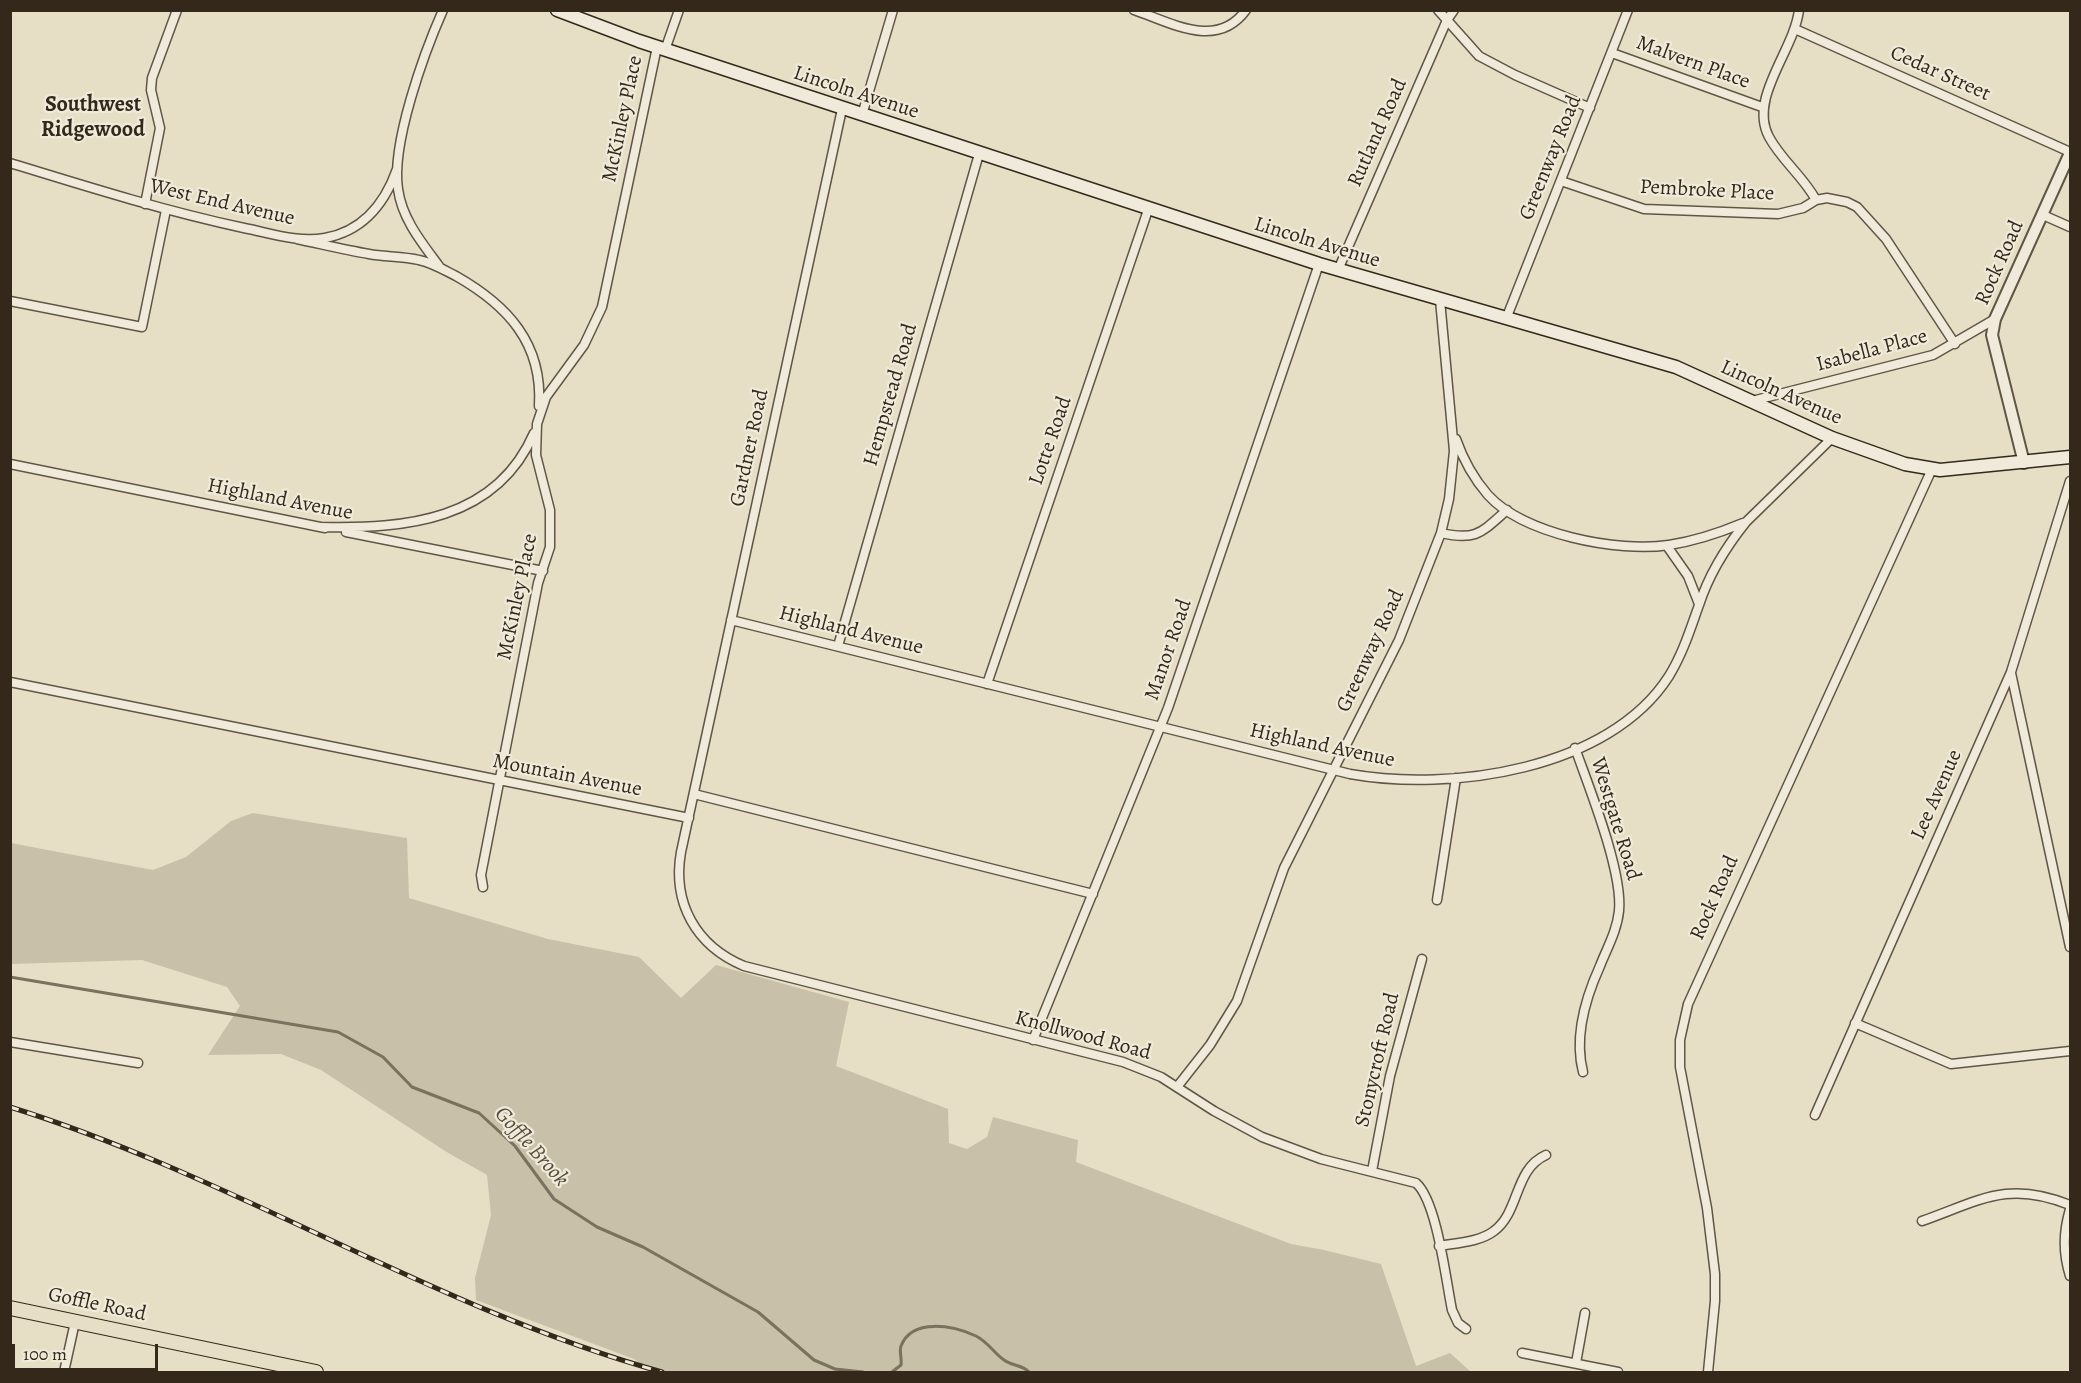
<!DOCTYPE html>
<html>
<head>
<meta charset="utf-8">
<style>
  body { margin:0 }
  #map { position:relative; width:2081px; height:1383px; overflow:hidden; background:#e6dfc5; font-family:Alegreya,serif }
  canvas { display:block }
  .frame { position:absolute; inset:0; border:12px solid #34281b; pointer-events:none }
  .scale { position:absolute; left:12px; top:1344px; width:146px; height:27px; box-sizing:border-box; border:3px solid #34281b; border-top:0; padding-left:8px; font-size:18px; line-height:21px; white-space:nowrap; color:#34281b; -webkit-text-stroke:4px #efead9; paint-order:stroke }
</style>
</head>
<body>
<div id="map">
<canvas width="2081" height="1383"></canvas>
<div class="frame"></div>
<div class="scale">100 m</div>
</div>
<script>
const context = document.querySelector('canvas').getContext('2d');
context.lineJoin = 'round';
function fillPath(path, color) { context.fillStyle = color; context.fill(path, 'evenodd'); }
function stroke(path, color, width, dash) { context.strokeStyle = color; context.lineWidth = width; context.lineCap = dash ? 'butt' : 'round'; context.setLineDash(dash || []); context.stroke(path); }
function label(font, color, halo, rows, align = 'center') {
  context.font = font + ' Alegreya,serif'; context.lineWidth = 4.5; context.setLineDash([]); context.textBaseline = 'middle'; context.strokeStyle = halo; context.fillStyle = color; for (const [text, x, y, turn = 0] of rows) {
    context.save(); context.translate(x, y); context.rotate((+turn || 0) * Math.PI / 180); context.textAlign = isNaN(turn) ? turn : align; if (halo) context.strokeText(text, 0, 0); context.fillText(text, 0, 0); context.restore();
  }
}
fillPath(new Path2D(`
  M253,813L407,838L409,898L548,939L639,957L681,998L716,965L849,1002L836,1066L948,1109L949,1143L967,1149L987,1137L993,1117L1078,1140L1076,1162L1291,1244L1324,1250L1381,1264L1416,1366L1450,1353L1471,1372H652L634,1359L476,1300L475,1278L491,1215L487,1175L445,1151L321,1070L281,1054L208,1055L240,1006L227,987L142,960L11,964V843L153,870L186,857L231,821Z`), '#c8c0a8');
stroke(new Path2D(`
  M10,977L338,1032L383,1057L412,1087L479,1113L515,1146L554,1199L597,1227L643,1247L758,1312L814,1360L835,1369L863,1372
  M892,1372L901,1365C902,1359 899,1351 901,1346C912,1317 954,1326 976,1336C988,1342 994,1353 1004,1360C1012,1366 1023,1365 1029,1372`), '#7a715e', 3);
const minor = new Path2D(`
  M1134,10C1172,23 1217,50 1246,10
  M1438,10L1479,56L1515,75L1590,108
  M1799,10C1794,51 1748,98 1769,137C1782,161 1803,176 1816,200
  M1795,29L2070,152
  M665,50L679,10
  M1612,53L1762,107
  M842,109L681,852C672,903 696,946 744,966L1123,1062L1161,1077L1214,1111L1262,1137L1321,1159L1416,1183C1437,1201 1446,1281 1452,1310L1458,1323L1466,1329
  M862,115L893,10
  M10,163C88,187 165,211 244,228C270,233 298,243 325,238C363,231 385,203 397,169
  M1561,181L1644,209L1778,214L1803,208L1816,200L1827,198L1847,202L1857,207L1886,239L1955,344
  M145,204L160,128L151,90L152,78L177,10
  M2043,215L2070,227
  M297,239C321,244 345,250 369,254C385,257 403,256 419,260C433,263 444,270 456,276C507,305 543,343 539,406
  M439,266C422,243 402,219 398,189C391,144 424,53 443,10
  M1338,270L1447,20L1454,10
  M10,301L142,327L166,210
  M1506,319L1628,10
  M1752,401L1933,355L1995,319
  M1456,439C1463,459 1474,479 1488,495C1523,534 1618,553 1669,545C1695,541 1719,533 1743,523
  M10,464L325,528
  M321,527C405,529 496,521 534,433
  M346,532L543,571
  M1441,533C1476,541 1481,533 1507,510
  M1667,546L1688,576L1699,604
  M731,620L1350,774C1451,792 1609,770 1669,676C1683,653 1690,630 1699,605C1709,574 1726,547 1746,522L1832,438
  M838,646L979,154
  M2011,673L2070,947
  M10,682L689,818
  M987,684L1148,210
  M1575,748C1589,787 1623,872 1619,911C1617,931 1607,948 1600,966C1585,999 1574,1037 1583,1072
  M694,794L1093,894
  M483,887L481,875L538,583L550,547V510L536,455L537,424L546,397L584,345L602,307L657,47
  M1437,900L1456,778
  M1855,1023L1951,1064L2070,1051
  M1033,1040L1168,708L1319,264
  M10,1042L138,1063
  M1177,1087L1210,1045L1237,1001L1284,868L1399,640L1441,533L1449,499L1454,451L1440,300
  M1815,1115L2011,672L2070,481
  M1372,1171L1390,1076L1422,959
  M2070,1209C2063,1233 2063,1253 2070,1276
  M1922,1221C1981,1200 2008,1180 2070,1205
  M1439,1246C1456,1243 1480,1242 1494,1231C1520,1212 1514,1169 1546,1155
  M1522,1353L1618,1372
  M1576,1363L1585,1313
  M64,1372L75,1322
  M1708,1372L1715,1301V1274L1707,1208L1680,1067V1040L1688,1004L1932,469`);
const tertiary = new Path2D(`
  M2024,463L1992,335L1995,319L2070,153`);
const secondary = new Path2D(`
  M557,10L639,41L1319,264L1676,367L1832,438L1905,464L1940,470L2070,457`);
const primary = new Path2D(`
  M10,1308L316,1372`);
stroke(minor, '#605646', 11);
stroke(tertiary, '#605646', 14);
stroke(secondary, '#34281b', 15);
stroke(primary, '#34281b', 16);
stroke(minor, '#efead9', 8);
stroke(tertiary, '#efead9', 10);
stroke(secondary, '#efead9', 12);
stroke(primary, '#e6dfc5', 14);
const rail = new Path2D(`
  M10,1107C235,1177 435,1309 662,1372`);
stroke(rail, '#34281b', 5);
stroke(rail, '#efead9', 3, [9]);
label('21px', '#34281b', '#efead9', [
  ["Malvern Place",1693,63,20],
  ["Cedar Street",1940,74,24],
  ["Lincoln Avenue",856,93,18],
  ["McKinley Place",623,119,-78],
  ["Rutland Road",1378,133,-66],
  ["Greenway Road",1551,158,-68],
  ["Pembroke Place",1707,191,3],
  ["West End Avenue",222,203,13],
  ["Lincoln Avenue",1317,243,17],
  ["Rock Road",2000,263,-66],
  ["Isabella Place",1872,351,-15],
  ["Lincoln Avenue",1781,393,24],
  ["Hempstead Road",891,395,-74],
  ["Lotte Road",1051,441,-71],
  ["Gardner Road",750,448,-78],
  ["Highland Avenue",280,500,11],
  ["McKinley Place",518,597,-78],
  ["Highland Avenue",851,631,14],
  ["Manor Road",1169,650,-71],
  ["Greenway Road",1371,651,-65],
  ["Highland Avenue",1322,746,12],
  ["Mountain Avenue",567,776,11],
  ["Lee Avenue",1937,795,-66],
  ["Westgate Road",1615,819,73],
  ["Rock Road",1715,898,-66],
  ["Knollwood Road",1083,1036,15],
  ["Stonycroft Road",1378,1060,-77],
  ["Goffle Road",97,1305,12]
]);
label('bold 22px', '#34281b', '#efead9', [
  ["Southwest",93,106],
  ["Ridgewood",93,131]
]);
label('italic 22px', '#574c3d', '#efead9', [
  ["Goffle Brook",531,1147,48]
]);
</script>
</body>
</html>
